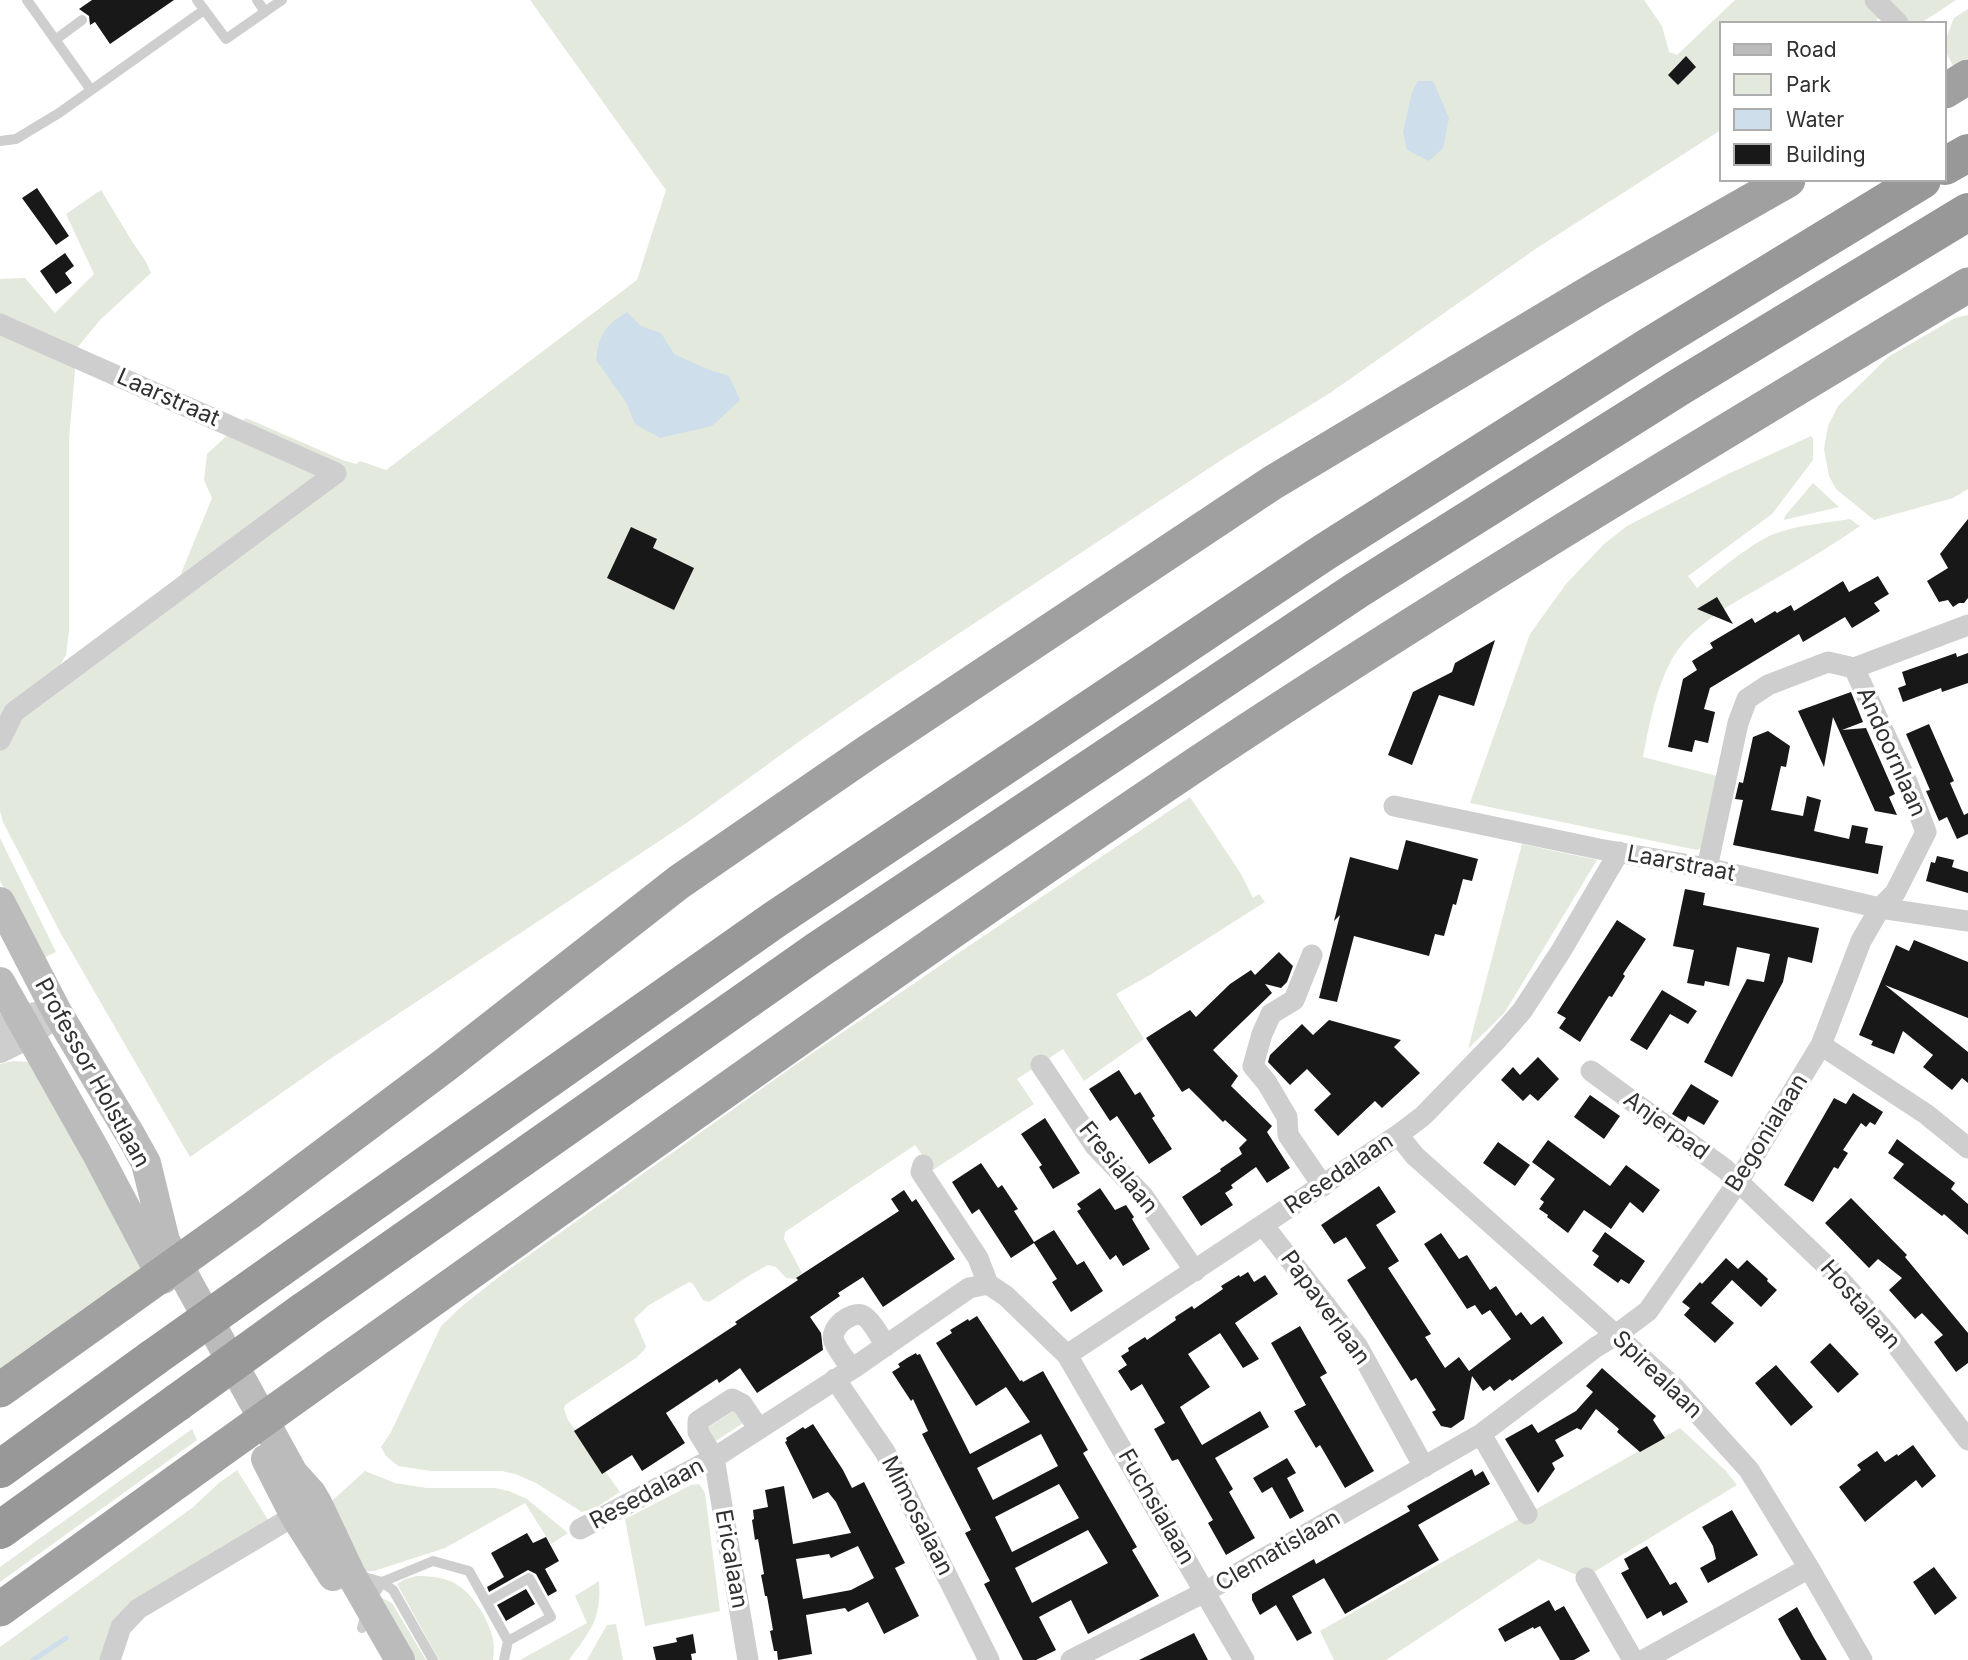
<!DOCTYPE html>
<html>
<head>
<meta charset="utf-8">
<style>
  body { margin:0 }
  #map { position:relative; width:1968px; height:1660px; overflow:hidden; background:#fff; font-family:Inter,sans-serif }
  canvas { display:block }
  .legend { position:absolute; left:1719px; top:21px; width:228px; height:161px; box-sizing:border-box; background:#fff; border:2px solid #adadad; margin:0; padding:9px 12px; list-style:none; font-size:21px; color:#313131 }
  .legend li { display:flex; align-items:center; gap:14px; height:35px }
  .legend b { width:35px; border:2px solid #adadad }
</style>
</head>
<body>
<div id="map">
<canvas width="1968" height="1660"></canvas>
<ul class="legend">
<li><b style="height:9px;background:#bbb"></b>Road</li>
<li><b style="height:19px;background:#e3e9dd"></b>Park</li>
<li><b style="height:19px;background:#cedeea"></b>Water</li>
<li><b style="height:19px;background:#181818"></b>Building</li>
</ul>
</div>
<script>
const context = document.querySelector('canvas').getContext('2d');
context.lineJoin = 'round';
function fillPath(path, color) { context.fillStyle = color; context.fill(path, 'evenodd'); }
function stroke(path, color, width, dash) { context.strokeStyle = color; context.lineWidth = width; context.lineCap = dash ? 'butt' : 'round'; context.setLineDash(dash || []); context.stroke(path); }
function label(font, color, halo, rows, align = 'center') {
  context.font = font + ' Inter,sans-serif'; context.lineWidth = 7; context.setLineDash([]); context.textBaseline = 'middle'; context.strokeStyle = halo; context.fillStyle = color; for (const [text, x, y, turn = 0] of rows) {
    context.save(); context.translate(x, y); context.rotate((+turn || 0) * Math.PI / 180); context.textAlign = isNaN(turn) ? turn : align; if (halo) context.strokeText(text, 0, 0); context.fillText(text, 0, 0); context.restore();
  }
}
fillPath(new Path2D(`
  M530,0H1644L1662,26L1669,52L1677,55L1735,0H1956L1921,23H1907L1880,16L1875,23H1721V130L1537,248L1330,393L1226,457L893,677L804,738L691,820L330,1059L190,1157L60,932L3,822L0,811V279L25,278L55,313L94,274L66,214L101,190L133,243L145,260L151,273L100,320L77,348L69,439V631L66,655L38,701L180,576L212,498L204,480L207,454L246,418L345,461L356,464L360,461L386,470L637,280L666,190Z
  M1968,9V58L1953,66L1945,50V41L1954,18Z
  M1968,315V489L1953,498L1874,520L1836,489L1829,476L1824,449L1828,426L1838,406L1888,357L1955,318Z
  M1811,436L1813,439V460L1772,514L1688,576L1697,588C1715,573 1753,542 1774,534C1797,525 1825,523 1850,519L1860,526C1830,547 1799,565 1768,583C1734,603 1693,623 1672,659C1656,688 1649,724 1643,757L1717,776L1701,848L1697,850L1470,803L1530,634L1566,584L1604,544L1627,526L1728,474Z
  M1813,483L1839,507L1784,520L1785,516Z
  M1190,797L1241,874L1253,898L1259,894L1265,902L1150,975L1116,994L1144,1039L1084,1081L1063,1049L1017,1079L1034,1104L933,1170L915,1145L785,1232L784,1239L802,1273L795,1279L786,1278L776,1267L768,1265L750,1275L709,1302L703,1300L693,1284L689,1282L649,1305L634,1319L646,1346L645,1349L636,1358L565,1405L564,1409L568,1420L620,1492L597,1507L582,1512L536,1483L515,1474L502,1471H431L398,1466L386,1456L381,1447L391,1432L441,1326L462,1306L504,1273L795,1065L957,954Z
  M0,838L56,952L41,959L0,881Z
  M1522,844L1597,860L1505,1012L1468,1049Z
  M13,1061L29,1062L151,1263L0,1373V1064Z
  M736,1409L745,1422L714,1442L706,1429Z
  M1680,1428L1726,1471L1737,1485L1584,1578L1539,1559L1386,1660H1334L1320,1631Z
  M192,1429L197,1440L0,1582V1567Z
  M237,1470L270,1523L132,1604L105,1660H0V1647L192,1508L219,1483Z
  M365,1471L395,1483L427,1488H495L509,1491L527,1499L568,1533L551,1544L525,1503L445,1548L374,1571L363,1572L325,1507Z
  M699,1484L705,1493L720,1611L645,1626L625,1519L691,1485Z
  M417,1576C450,1576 464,1584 482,1612C491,1629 496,1641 493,1660H439L397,1584L405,1579Z
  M599,1581C602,1619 590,1631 569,1660H520L587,1623L575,1596Z
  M378,1596L392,1603L426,1660H404Z
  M616,1624L623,1660H587L607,1625Z`), '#e3e9dd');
fillPath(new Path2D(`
  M1418,81H1433L1449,118L1443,148L1429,161L1407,150L1403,132L1412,92Z
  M627,312L641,326L661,333L674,354L707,369L729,376L740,400L712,426L660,438L635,424L626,402L596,360C600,332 604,327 627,312Z`), '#cedeea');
stroke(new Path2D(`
  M33,1660L66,1638`), '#cedeea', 5);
fillPath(new Path2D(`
  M92,0H174L110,44L95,22L90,25L89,16L79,9Z
  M1686,56L1696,67L1678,85L1668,75Z
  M37,188L69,236L56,245L22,198Z
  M65,253L74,266L65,273L72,283L56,294L40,271Z
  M1968,519V598L1964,603H1959L1953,607L1948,600L1939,602L1927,581L1948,568L1940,554Z
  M631,527L657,539L653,548L694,568L674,610L607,578Z
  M1878,576L1889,594L1874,603L1880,611L1852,628L1845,617L1803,642L1799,634L1710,688L1704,709L1715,712L1708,743L1695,740L1692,752L1668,747L1683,679L1697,670L1692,661L1713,648L1710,643L1752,618L1755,623L1775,611L1777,613L1791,605L1794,611L1843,581L1849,592Z
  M1717,597L1733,624L1697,609Z
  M1495,640L1474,706L1439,695L1412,765L1388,755L1413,692L1452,672L1455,663Z
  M1956,653L1957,657L1968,653V683L1942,692L1941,688L1903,702L1898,688L1906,685L1902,672Z
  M1851,692L1863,722L1842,730L1866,728L1895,794L1889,797L1897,815L1875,811L1833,717L1824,767L1798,711Z
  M1929,724L1954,781L1950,783L1964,815L1968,813V834L1957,839L1947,817L1939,821L1926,791L1930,790L1906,734Z
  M1768,731L1790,746L1786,767L1781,766L1771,810L1803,816L1807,796L1821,800L1814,831L1849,839L1852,825L1868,828L1865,843L1883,846L1878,874L1733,845L1743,800L1735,799L1739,782L1743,783L1753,737Z
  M1406,840L1478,859L1472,881L1463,879L1456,905L1453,904L1444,936L1435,934L1429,956L1354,936L1337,1002L1319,998L1340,915L1334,921L1350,857L1398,870Z
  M1937,856L1954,860L1952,867L1968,872V893L1926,881L1931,862L1935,863Z
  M1685,889L1705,893L1703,905L1819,928L1812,963L1788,957L1783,982L1732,1077L1704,1062L1747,979L1764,982L1770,954L1737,947L1729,986L1705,981L1704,986L1687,983L1694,950L1673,946Z
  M1617,920L1646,939L1623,974L1625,976L1612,997L1609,996L1580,1042L1559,1028L1566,1018L1557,1013Z
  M1914,940L1968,962V1018L1885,985L1968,1052V1083L1962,1078L1952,1090L1923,1067L1933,1055L1903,1031L1894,1054L1871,1045L1873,1041L1859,1035L1896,945L1909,951Z
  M1279,952L1293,966L1287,982L1281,988L1265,984L1272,993L1213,1050L1238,1076L1231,1086L1272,1126L1267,1132L1290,1168L1267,1183L1256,1167L1231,1185L1233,1188L1225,1193L1233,1205L1201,1226L1182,1197L1221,1171L1220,1169L1242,1154L1239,1148L1247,1140L1225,1120L1223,1122L1189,1088L1182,1092L1146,1038L1190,1010L1196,1017L1230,984L1251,970L1255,975Z
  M1662,990L1697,1011L1688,1024L1670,1014L1647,1050L1630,1040Z
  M1329,1020L1401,1040L1394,1047L1420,1073L1382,1108L1375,1101L1338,1136L1314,1110L1331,1094L1307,1069L1290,1085L1268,1062L1270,1055L1302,1024L1313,1035Z
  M1538,1057L1559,1079L1538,1101L1530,1094L1523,1101L1501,1080L1513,1067L1520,1075Z
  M1119,1070L1135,1095L1140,1092L1155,1116L1152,1118L1172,1149L1149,1164L1117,1116L1110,1121L1089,1089Z
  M1691,1084L1719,1101L1704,1125L1688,1116L1685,1122L1672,1114Z
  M1853,1093L1883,1112L1875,1125L1870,1122L1866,1127L1861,1123L1843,1150L1848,1153L1838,1169L1834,1167L1813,1202L1784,1185L1834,1098L1846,1104Z
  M1590,1095L1620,1116L1604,1139L1574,1117Z
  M1045,1118L1080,1173L1053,1189L1039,1167L1042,1165L1021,1134Z
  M1897,1139L1955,1183L1951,1189L1968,1204V1235L1944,1214L1942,1216L1893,1178L1904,1164L1888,1153Z
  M1548,1140L1610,1186L1626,1165L1660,1190L1643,1213L1630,1202L1611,1229L1584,1210L1568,1233L1547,1217L1548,1215L1539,1209L1544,1202L1540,1199L1555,1179L1532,1162Z
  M1498,1142L1530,1165L1515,1186L1483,1163Z
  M981,1163L998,1188L1002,1185L1018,1209L1014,1211L1034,1242L1054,1230L1077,1265L1084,1261L1103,1291L1071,1312L1052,1282L1057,1279L1034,1243L1011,1258L979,1209L972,1214L952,1182Z
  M1379,1186L1396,1212L1376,1225L1399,1261L1388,1268L1431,1334L1425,1337L1445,1368L1459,1357L1469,1371L1511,1339L1490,1310L1482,1315L1475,1305L1467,1309L1424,1244L1441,1233L1459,1259L1467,1255L1490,1290L1496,1286L1516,1316L1521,1312L1531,1325L1543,1316L1563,1343L1512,1381L1510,1379L1494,1391L1490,1386L1483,1391L1472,1376L1464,1419L1451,1428L1441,1426L1432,1412L1436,1410L1416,1378L1411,1381L1347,1280L1366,1268L1346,1237L1334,1244L1321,1225Z
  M1100,1188L1115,1210L1126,1205L1134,1217L1132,1219L1150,1249L1123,1266L1116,1255L1110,1260L1077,1211L1081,1209L1077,1204Z
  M904,1190L912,1202L916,1199L955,1259L883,1307L863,1277L838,1293L840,1296L810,1317L821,1333L823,1350L757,1393L740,1368L719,1383L717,1379L666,1413L685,1443L642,1471L632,1455L602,1474L574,1431L737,1324L735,1322L798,1280L796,1278L899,1211L891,1199Z
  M1851,1198L1907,1255L1905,1257L1968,1333V1363L1956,1372L1934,1342L1943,1335L1922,1313L1915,1319L1889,1290L1902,1278L1878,1259L1869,1268L1825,1223Z
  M1605,1232L1645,1261L1629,1284L1621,1279L1618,1283L1593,1265L1599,1256L1592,1251Z
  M1726,1258L1738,1269L1747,1260L1768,1279L1767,1281L1777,1290L1761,1307L1732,1280L1711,1303L1734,1323L1715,1343L1684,1315L1690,1308L1682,1302L1700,1282L1702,1284Z
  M1248,1272L1254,1282L1265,1275L1278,1294L1235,1323L1259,1359L1243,1368L1220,1333L1188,1354L1210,1387L1180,1407L1202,1445L1260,1411L1269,1427L1215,1458L1233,1489L1229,1492L1255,1538L1226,1555L1208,1523L1213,1520L1178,1459L1172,1461L1154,1429L1165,1423L1142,1384L1131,1391L1118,1371L1127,1365L1121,1356L1129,1351L1128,1348L1145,1337L1147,1340L1176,1320L1175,1317L1192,1306L1194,1309L1223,1289L1221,1286L1239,1275L1240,1277Z
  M977,1316L1020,1381L1022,1380L1023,1382L1043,1371L1088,1450L1083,1453L1137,1547L1132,1550L1159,1596L1088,1634L1071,1600L1039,1617L1056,1650L1036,1660H1023L984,1584L990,1581L965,1533L971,1530L922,1434L928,1431L913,1399L911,1401L892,1372L900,1367L898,1364L907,1358L916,1353L917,1355L920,1354L970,1454L1030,1422L1006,1387L976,1406L936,1343L952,1333L950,1330L968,1319L969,1321ZM1041,1434L1058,1466L993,1500L977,1468ZM1059,1484L1079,1518L1012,1552L995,1517ZM1088,1530L1108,1563L1032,1603L1015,1568Z
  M1300,1326L1327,1373L1320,1377L1374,1471L1345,1488L1320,1445L1316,1448L1294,1411L1306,1405L1271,1343Z
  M1830,1343L1859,1374L1838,1393L1810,1362Z
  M1776,1365L1813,1407L1791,1426L1755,1383Z
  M1602,1368L1656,1416L1653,1420L1665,1438L1640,1452L1617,1432L1619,1429L1596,1409L1581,1430L1577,1428L1555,1440L1564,1456L1552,1463L1555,1469L1538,1493L1505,1439L1532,1424L1538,1433L1576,1411L1593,1392L1586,1386Z
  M813,1424L843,1470L852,1488L864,1482L905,1563L895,1568L919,1616L884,1634L868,1602L848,1612L845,1608L806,1615L812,1654L778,1660L777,1651H774L770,1631L773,1630L767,1596H765L763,1585L761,1575L764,1574L758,1539L755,1540L752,1520L754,1519L753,1510L768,1507L765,1490L784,1486L793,1544L851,1533L836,1502L828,1492L813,1499L785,1442L787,1441L786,1438L794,1433L803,1427L805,1429ZM858,1546L874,1578L851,1590L803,1599L796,1559L829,1554L831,1558Z
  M1913,1445L1936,1476L1922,1488L1916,1480L1865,1522L1839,1487L1861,1470L1857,1465L1877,1451L1885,1462L1897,1454L1898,1456Z
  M1287,1458L1296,1473L1287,1478L1304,1511L1290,1519L1272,1487L1262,1493L1253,1478Z
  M1472,1469L1475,1476L1483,1471L1490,1484L1418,1525L1439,1560L1345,1614L1324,1578L1292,1596L1312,1633L1297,1641L1276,1605L1260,1615L1252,1600V1594L1314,1559L1316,1564L1410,1511L1407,1506Z
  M1732,1510L1758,1555L1708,1583L1700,1568L1716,1559L1713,1546L1702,1527Z
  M527,1533L533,1543L546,1537L559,1561L545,1569L557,1591L548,1596L536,1574L528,1570L489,1592L487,1587L504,1577L491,1553Z
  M1647,1546L1670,1585L1676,1582L1688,1602L1663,1616L1661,1611L1647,1619L1621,1573L1629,1569L1624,1559Z
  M1934,1567L1957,1598L1935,1615L1913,1582Z
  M526,1589L535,1604L506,1621L497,1605Z
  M1549,1600L1555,1611L1564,1606L1590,1651L1574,1660H1560L1540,1626L1534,1629L1533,1627L1505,1642L1498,1629Z
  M1797,1607L1814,1638L1827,1660H1801L1786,1634L1778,1619Z
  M1194,1633L1208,1660H1139Z
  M693,1634L696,1653L691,1654L692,1660H656L653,1647L677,1642L676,1638Z`), '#181818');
stroke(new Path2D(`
  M27,0L91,90
  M197,0L226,39L282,0
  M257,0L265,12
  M55,40L82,20
  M0,141L16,139L59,113L204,10
  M357,1575L382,1582L393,1590L433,1660
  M487,1602L529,1578L551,1617L508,1641
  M362,1628L369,1603L382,1582L433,1561L469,1571L508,1641L504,1660`), '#cecece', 10);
stroke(new Path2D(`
  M1875,0L1898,23
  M0,324L336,473L14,712L0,740
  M1394,806L1599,849L1707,868L1880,908L1968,921
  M1707,868L1738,723L1747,699L1768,685L1828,662L1854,668L1968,625
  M1312,955L1294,1000L1271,1014L1262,1034L1253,1066L1267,1083L1287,1117L1288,1135L1323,1186
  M1821,1045L1926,1114L1968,1148
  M1041,1065L1095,1146L1143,1196L1195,1271
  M1591,1071L1725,1169L1833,1272L1888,1334L1968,1440
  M1398,1135L1415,1156L1673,1386L1749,1470L1809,1568L1862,1660
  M923,1165L921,1172L978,1258L988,1284
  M1263,1225L1358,1347L1424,1467
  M1067,1355L1244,1660
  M852,1369C846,1360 837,1350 834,1341C829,1328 851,1311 862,1315C870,1318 881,1338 886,1346
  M835,1379L885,1452L989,1660
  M1481,1434L1527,1514
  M580,1529L714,1458L852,1369L969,1288L988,1284L1006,1296L1067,1355L1398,1135L1423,1116L1493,1044L1522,1011L1561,951L1619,852
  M1586,1578L1633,1660
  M110,1660L121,1627L138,1609L304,1510
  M748,1660L714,1458L698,1432V1421L732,1399L742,1404L759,1429
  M1071,1660L1205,1592L1481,1434L1596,1347L1616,1335L1648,1311L1738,1182L1821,1045L1861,941L1880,908L1895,893L1926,832L1907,782L1854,668
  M1644,1660L1809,1568`), '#cecece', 21);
stroke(new Path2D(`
  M0,1029L20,1018L41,1014
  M0,1050L30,1035L57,1012`), '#cecece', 26);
stroke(new Path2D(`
  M0,902L57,1012L131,1136L146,1163L165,1241L293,1473L311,1493L317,1503L350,1573L400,1660
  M0,982L96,1152L163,1279
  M266,1459L295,1516L333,1576`), '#bbb', 30);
stroke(new Path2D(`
  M249,1212L445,1065L679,882L868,752L1272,483L1598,288L1788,180
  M337,1367C626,1162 913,954 1207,757C1456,592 1713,439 1968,285
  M0,1390L122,1303
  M0,1609L211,1457`), '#a0a0a0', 35);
stroke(new Path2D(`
  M1945,166L1968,153
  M280,1268L774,920L1323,553L1648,347L1922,180
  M304,1311L818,950L1357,590L1681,386L1968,212
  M0,1469L153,1358
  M0,1530L178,1402`), '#989898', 38);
stroke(new Path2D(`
  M1945,91L1968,77
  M122,1303L249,1212
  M211,1457L337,1367`), '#a0a0a0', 35);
stroke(new Path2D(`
  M153,1358L280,1268
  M178,1402L304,1311`), '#989898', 38);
label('23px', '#313131', '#fff', [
  ["Laarstraat",168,398,24],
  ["Andoornlaan",1891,752,66],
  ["Laarstraat",1681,864,11],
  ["Professor Holstlaan",92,1073,61],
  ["Anjerpad",1666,1126,36],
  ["Begonialaan",1767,1133,-58],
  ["Fresialaan",1118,1168,51],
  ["Resedalaan",1339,1174,-34],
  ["Hostalaan",1860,1305,49],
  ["Papaverlaan",1325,1308,54],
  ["Spirealaan",1657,1375,44],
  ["Resedalaan",647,1494,-28],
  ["Fuchsialaan",1156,1507,60],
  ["Mimosalaan",917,1516,63],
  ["Clematislaan",1278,1551,-30],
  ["Ericalaan",731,1559,80]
]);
</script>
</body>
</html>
